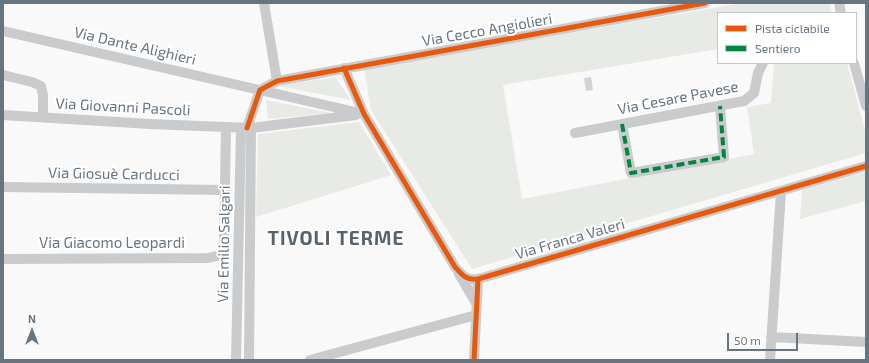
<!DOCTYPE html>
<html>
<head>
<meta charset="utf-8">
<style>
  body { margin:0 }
  #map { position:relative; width:869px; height:363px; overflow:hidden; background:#f9f9f9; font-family:"Exo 2",sans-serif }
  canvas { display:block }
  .frame { position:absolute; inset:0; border:4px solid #677580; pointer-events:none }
  .legend { position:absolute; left:717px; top:12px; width:140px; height:52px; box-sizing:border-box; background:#fff; border:1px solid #c2c8cc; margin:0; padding:5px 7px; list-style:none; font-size:12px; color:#677580 }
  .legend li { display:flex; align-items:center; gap:8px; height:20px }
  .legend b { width:20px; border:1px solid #c2c8cc }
  .north { position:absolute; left:12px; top:311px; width:40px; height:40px; -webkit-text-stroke:3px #fff; paint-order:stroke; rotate:0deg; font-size:11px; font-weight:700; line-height:16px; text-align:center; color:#677580 }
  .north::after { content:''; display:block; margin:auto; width:14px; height:18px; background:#677580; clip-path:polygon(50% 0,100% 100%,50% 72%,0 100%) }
  .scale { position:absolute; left:727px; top:333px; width:71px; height:18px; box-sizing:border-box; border:2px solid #677580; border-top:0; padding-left:5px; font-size:12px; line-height:14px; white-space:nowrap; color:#677580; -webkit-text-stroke:3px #fff; paint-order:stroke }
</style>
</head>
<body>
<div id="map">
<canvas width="869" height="363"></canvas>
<div class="frame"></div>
<ul class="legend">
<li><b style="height:5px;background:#e8590c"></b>Pista ciclabile</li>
<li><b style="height:5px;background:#00873e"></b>Sentiero</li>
</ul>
<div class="north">N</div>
<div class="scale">50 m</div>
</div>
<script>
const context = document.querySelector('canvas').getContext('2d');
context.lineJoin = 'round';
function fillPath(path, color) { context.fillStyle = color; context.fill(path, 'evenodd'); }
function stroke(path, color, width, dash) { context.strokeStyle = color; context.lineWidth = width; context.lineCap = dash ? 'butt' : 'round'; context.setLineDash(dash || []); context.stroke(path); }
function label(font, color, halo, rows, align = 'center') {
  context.font = font + ' "Exo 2",sans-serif'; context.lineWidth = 4; context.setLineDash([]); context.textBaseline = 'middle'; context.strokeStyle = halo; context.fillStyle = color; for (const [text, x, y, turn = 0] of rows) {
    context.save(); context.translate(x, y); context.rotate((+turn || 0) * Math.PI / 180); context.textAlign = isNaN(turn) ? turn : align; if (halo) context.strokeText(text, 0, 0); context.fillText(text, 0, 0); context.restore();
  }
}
fillPath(new Path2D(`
  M742,3H830L832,13H718V49L503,85L522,199L754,154L747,107L771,103L774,63H847L866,134V153L472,269L371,110L364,69Z
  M335,77L351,100L278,86Z
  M266,100L331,113L268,119Z
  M359,122L391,175L256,217L258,134Z
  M866,172V201L800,219L802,190Z`), '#e8eae6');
fillPath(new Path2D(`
  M591,77L593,90L586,91L584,78Z`), '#ced4d7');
stroke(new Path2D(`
  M264,3L277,81
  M839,3L841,13
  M3,31L364,114
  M854,63L866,106
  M344,68L364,114L455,267C462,275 467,281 478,279L866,166
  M3,75L32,82L41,86L43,95V117
  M3,115L150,124L251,128L356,115
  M622,124L631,173L724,157L720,106
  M247,128L260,90L277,81L705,3
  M575,133L744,101L754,93L758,73L763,63
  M3,187L225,190
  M3,259L208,258L221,255L224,246L226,127
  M459,274L476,303
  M771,337L866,342
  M236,360L241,128
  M249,360L251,128
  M310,360L476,315
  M474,360L478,279
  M770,360L781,192`), '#cacbcc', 10);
stroke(new Path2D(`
  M622,124L631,173L724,157L720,106`), '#00873e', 4, [8, 4]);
stroke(new Path2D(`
  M344,68L364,114L455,267C462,275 467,281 478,279L866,166
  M247,128L260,90L277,81L705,3
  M474,360L478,279`), '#e8590c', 5);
label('15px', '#677580', '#fff', [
  ["Via Cecco Angiolieri",487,30,-10],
  ["Via Dante Alighieri",135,46,13],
  ["Via Cesare Pavese",678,98,-11],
  ["Via Giovanni Pascoli",123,107,3],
  ["Via Giosuè Carducci",114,174,1],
  ["Via Franca Valeri",570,239,-16],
  ["Via Giacomo Leopardi",112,243],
  ["Via Emilio Salgari",224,244,-89]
]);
context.letterSpacing = '1px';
label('bold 19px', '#59636c', '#fff', [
  ["TIVOLI TERME",336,239]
]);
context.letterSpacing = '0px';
</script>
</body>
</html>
